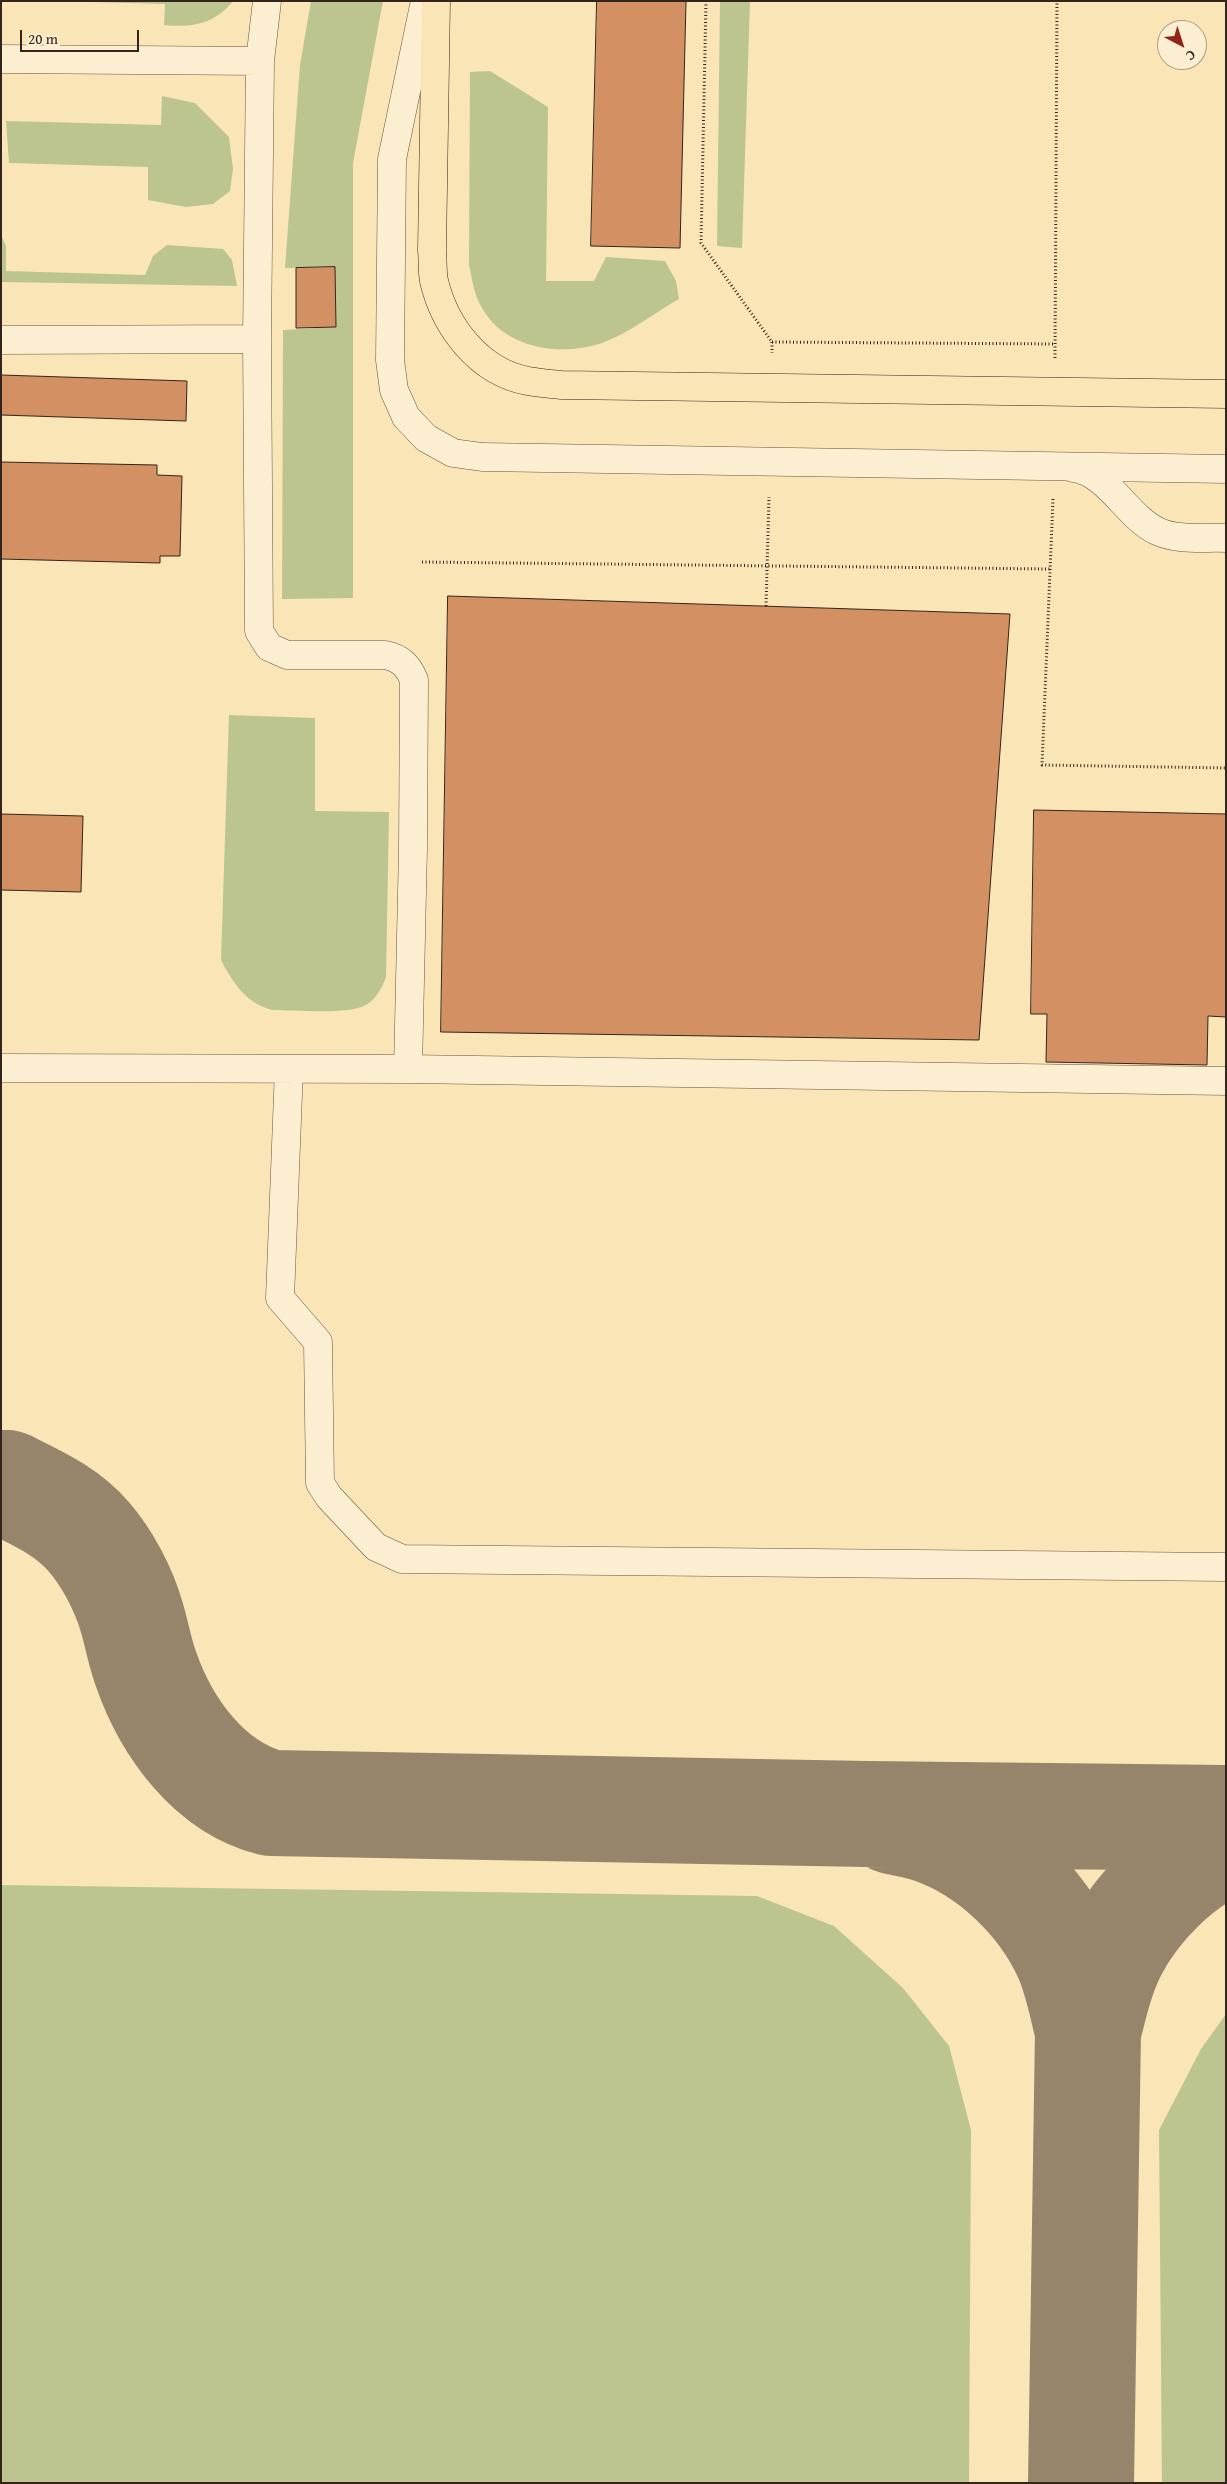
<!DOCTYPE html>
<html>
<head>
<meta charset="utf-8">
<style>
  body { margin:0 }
  #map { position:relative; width:1227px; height:2484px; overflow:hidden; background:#fae5b6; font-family:"Gentium Book Plus",serif }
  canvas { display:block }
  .frame { position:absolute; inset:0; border:2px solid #33251d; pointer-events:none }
  .north { position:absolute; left:1157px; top:20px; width:50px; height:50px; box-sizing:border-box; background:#fceed0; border:1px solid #ac9e88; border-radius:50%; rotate:140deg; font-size:14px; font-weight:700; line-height:20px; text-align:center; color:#33251d }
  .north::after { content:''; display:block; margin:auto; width:18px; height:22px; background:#8f2418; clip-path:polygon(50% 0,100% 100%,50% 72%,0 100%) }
  .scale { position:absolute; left:20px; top:30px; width:119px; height:22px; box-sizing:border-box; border:2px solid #33251d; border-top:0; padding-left:6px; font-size:15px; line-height:18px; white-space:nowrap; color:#33251d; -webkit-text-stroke:4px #fceed0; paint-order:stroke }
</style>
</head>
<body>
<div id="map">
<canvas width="1227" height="2484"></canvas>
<div class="frame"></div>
<div class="north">С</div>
<div class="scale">20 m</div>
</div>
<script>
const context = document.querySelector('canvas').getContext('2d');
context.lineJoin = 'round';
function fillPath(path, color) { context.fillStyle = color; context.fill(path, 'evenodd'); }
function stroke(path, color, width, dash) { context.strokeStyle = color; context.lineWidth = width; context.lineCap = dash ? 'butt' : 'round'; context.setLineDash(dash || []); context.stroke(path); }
fillPath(new Path2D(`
  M54,1H233C215,24 192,28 164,25L165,4Z
  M311,1H383L353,163V598L282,599L283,330L336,327L335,267L285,268L300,65Z
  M720,1H750L742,248L717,246Z
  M490,71L548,107L546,281H594L606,257L665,261L676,281L679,299C654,313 629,333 602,343C561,357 505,349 482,308C474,295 472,279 469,264L470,72Z
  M162,96L195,103L229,137L233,169L230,191L213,204L186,207L148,200V167L9,163L6,121L161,125Z
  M1,235L6,246V271L145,275L153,256L167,245L223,249L232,260L237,286L1,282Z
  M229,715L315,718V811L389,812L386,977C382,988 376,999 366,1005C349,1015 293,1010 272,1010C246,1003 233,983 221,960Z
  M1,1885L757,1896L834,1926L903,1988L949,2046L971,2130L969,2483H1Z
  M1226,2014V2483H1162L1159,2130L1201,2049Z`), '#bcc58f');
stroke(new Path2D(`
  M1,1483H7C37,1498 67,1511 89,1537C108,1559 124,1590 132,1618C137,1635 140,1653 146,1669C166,1727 209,1787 271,1803L867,1814L1226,1818
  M893,1821C905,1824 918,1826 930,1830C989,1850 1042,1901 1067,1957C1077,1980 1082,2006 1088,2031
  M1081,2483L1088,2031C1095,2004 1101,1976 1114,1951C1136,1908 1180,1863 1226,1844`), '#96856a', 106);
const building = new Path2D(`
  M597,1H686L680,248L591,246Z
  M335,267L336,327L296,328V268Z
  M1,375L187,381L186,421L1,415Z
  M1,462L157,465V475L182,476L180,556H160V563L1,559Z
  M448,596L1010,614L979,1040L441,1032Z
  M1034,810L1226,814V1017L1208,1016L1207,1065L1046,1062L1047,1014H1031Z
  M1,814L83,816L81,892L1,890Z`);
fillPath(building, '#d29063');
stroke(building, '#33251d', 1);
const minor = new Path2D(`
  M267,1L260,61L257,339L259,631L269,647L287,655H385C400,658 408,665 414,680L413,848L408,1069
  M425,1L392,159L390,360L394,390L406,417L426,438L453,453L482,457L1226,469
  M1,59L260,61
  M1,340L257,339
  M1073,468C1109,473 1126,516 1157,531C1178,541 1204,537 1226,538
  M1,1068L408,1069L1226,1081
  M289,1069L280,1298L318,1342L320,1483L329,1497L376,1547L402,1559L1226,1567`);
const major = new Path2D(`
  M436,1L432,250C433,260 432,271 434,281C445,327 479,372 528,381C539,383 551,384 562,385L1226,394`);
stroke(minor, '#655543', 29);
stroke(major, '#33251d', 29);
stroke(new Path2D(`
  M706,1L701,243L772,342V353
  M772,342L1055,344
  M1055,358L1057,1
  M1053,499L1042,765L1226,768
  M422,562L1050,569
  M766,606L769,497`), '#33251d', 3, [1, 2.5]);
stroke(minor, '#fceed0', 28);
stroke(major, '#fae5b6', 28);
</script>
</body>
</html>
